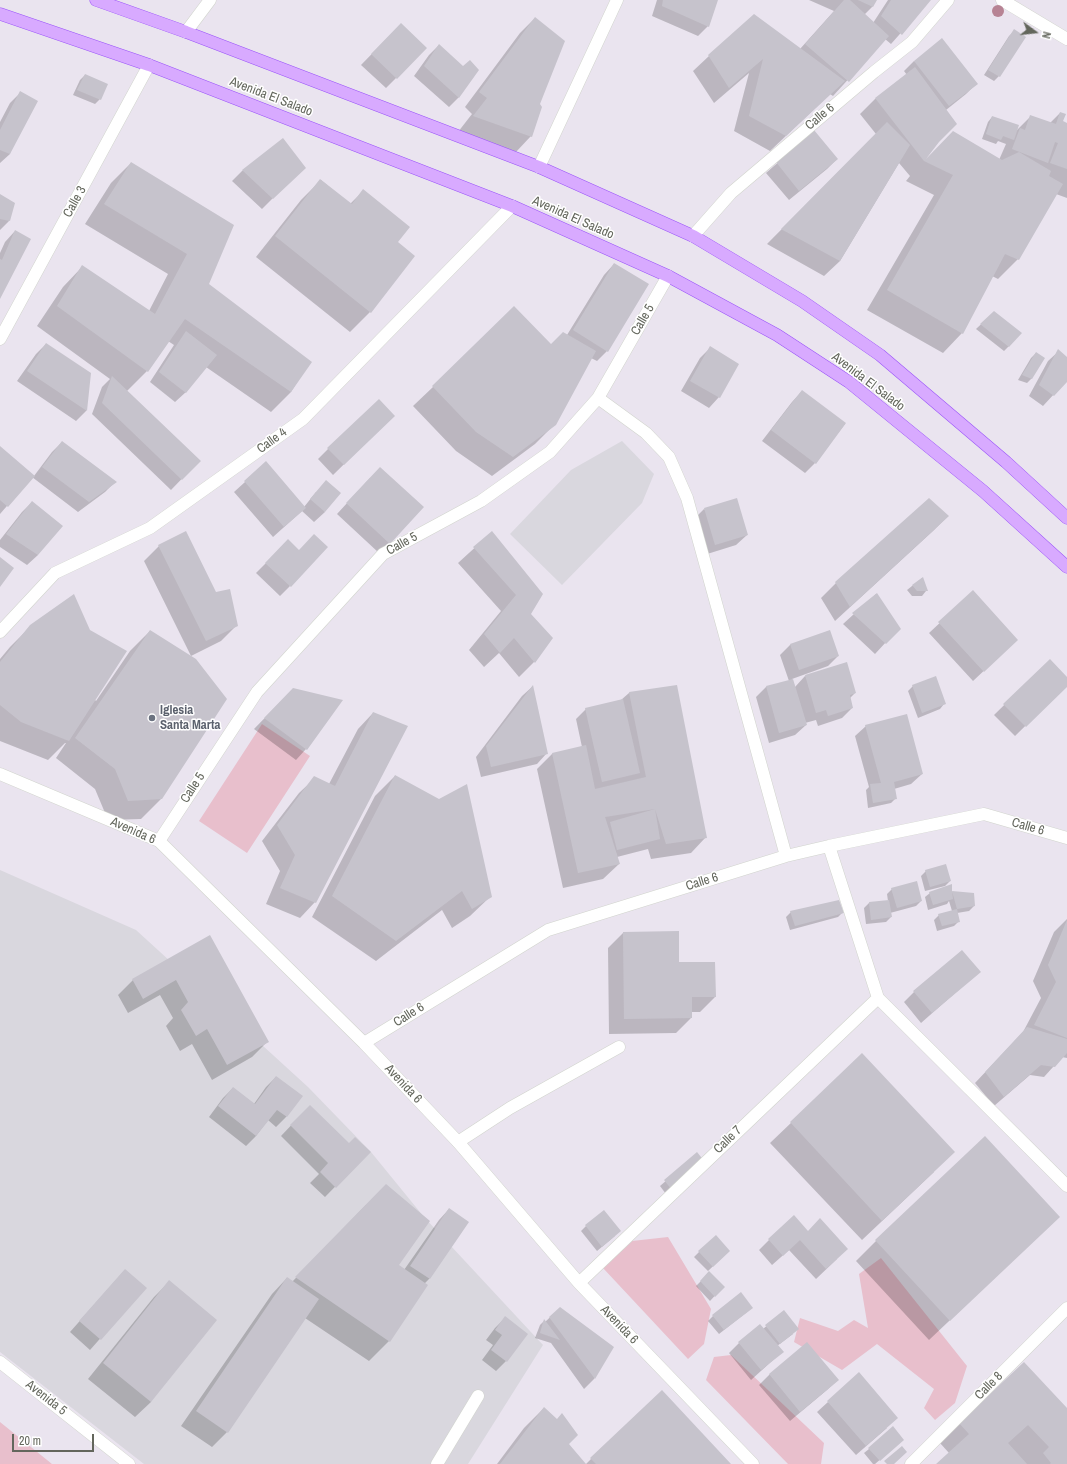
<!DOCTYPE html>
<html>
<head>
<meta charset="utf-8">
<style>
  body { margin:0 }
  #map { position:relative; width:1067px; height:1464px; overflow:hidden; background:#eae4ef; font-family:"Archivo Narrow",sans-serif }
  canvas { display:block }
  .north { position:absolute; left:1015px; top:12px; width:40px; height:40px; -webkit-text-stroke:3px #fff; paint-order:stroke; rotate:105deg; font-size:11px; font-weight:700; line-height:16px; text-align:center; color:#63665c }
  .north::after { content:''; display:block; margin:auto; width:14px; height:18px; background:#63665c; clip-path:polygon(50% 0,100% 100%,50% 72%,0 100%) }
  .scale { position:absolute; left:12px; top:1434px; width:82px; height:18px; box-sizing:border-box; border:2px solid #63665c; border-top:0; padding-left:5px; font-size:12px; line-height:14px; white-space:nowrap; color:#63665c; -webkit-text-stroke:3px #fff; paint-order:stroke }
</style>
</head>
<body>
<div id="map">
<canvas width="1067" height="1464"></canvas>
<div class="north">N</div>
<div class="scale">20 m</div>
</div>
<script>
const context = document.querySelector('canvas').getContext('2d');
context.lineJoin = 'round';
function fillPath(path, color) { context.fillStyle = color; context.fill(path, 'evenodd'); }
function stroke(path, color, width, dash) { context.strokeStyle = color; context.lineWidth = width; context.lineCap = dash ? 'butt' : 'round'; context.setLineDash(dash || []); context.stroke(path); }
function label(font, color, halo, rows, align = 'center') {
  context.font = font + ' "Archivo Narrow",sans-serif'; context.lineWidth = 3; context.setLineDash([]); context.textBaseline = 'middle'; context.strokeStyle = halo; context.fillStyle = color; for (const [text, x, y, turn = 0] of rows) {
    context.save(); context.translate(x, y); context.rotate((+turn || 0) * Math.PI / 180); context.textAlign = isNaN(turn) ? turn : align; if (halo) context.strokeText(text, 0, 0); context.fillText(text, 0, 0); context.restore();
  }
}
fillPath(new Path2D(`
  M622,441L654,474L642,503L562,585L510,534L571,470Z
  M0,870L136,930L308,1087L371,1152L424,1217L543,1345L468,1464H144L0,1352Z`), '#d9d7de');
fillPath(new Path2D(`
  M262,724L310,756L247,853L199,821Z
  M668,1237L711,1309L704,1344L688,1359L603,1268L632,1241Z
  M881,1258L967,1366L955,1403L935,1420L924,1408L934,1389L877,1344L842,1370L794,1342L800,1318L838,1331L854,1320L868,1328L859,1274Z
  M731,1355L824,1443L821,1464H788L706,1380L714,1357Z
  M0,1422L52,1464H0Z`), '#e8bfcc');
fillPath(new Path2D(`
  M657,0H717L708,26L698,36L652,16Z
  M809,0H876L873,6L864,15L873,23L888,0H930L891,44L885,39L833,96L830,94L770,151L734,131L749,73L714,103L693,71L709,56L800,49L834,11Z
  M535,18L531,136L516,152L458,132L472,114L465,107L520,33Z
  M401,24L396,78L386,88L361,65Z
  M1014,31L999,76L994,81L984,75L1009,36Z
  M439,45L459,97L449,107L414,76L429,55Z
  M914,61L976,84L966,94L946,110L938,142L925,158L926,159L999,160L1006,144L998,141L996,144L982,139L988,122L992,117L1017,130L1031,116L1050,123L1060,113L1062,122L1067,124V198L1056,194L1018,259L998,279L992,276L962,333L943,353L867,310L934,195L906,181L910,176L899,163L840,261L824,276L767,244L876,134L860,114L875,99L907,75L904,71Z
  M85,75L100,99L95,104L73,95L80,80Z
  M20,93L10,154L0,163V122L10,103Z
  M814,131L837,159L827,169L789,200L766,173Z
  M283,139L304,167L262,209L232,181L242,171Z
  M131,163L208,285L310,362L291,392L271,412L206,367L186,392L175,402L150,382L174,345L168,341L147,371L127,391L199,461L171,490L92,414L102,387L110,379L37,326L63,287L82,267L149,311L168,274L85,224L111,183Z
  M321,180L350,204L363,191L397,242L370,312L350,332L256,257L301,200Z
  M0,195L14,203L9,221L0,230Z
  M15,231L0,297V253L5,242Z
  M614,264L607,351L597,361L591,358L555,424L535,444L492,476L456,451L413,406L433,387L551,346L567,335L604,275Z
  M994,312L1009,346L1004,351L976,329Z
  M46,344L90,373L86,411L76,421L17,381L36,354Z
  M710,348L719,397L709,408L681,391L700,358Z
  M1059,351L1067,358V380L1043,406L1029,396L1048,361Z
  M1036,353L1032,378L1027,383L1018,380L1031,358Z
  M802,391L845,424L815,463L805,473L762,441L792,402Z
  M383,426L333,475L318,459L328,449Z
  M62,442L115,482L105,492L78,512L32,477L0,514V447L34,476L52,452Z
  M266,463L304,507L316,492L325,512L314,522L302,511L273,537L234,492Z
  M370,478L389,543L379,553L337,514Z
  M32,502L38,555L27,565L0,547V540L22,512Z
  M704,509L747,535L736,545L704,555L694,519Z
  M948,516L933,531L835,621L821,598L836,583Z
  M492,532L529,615L534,662L519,677L499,653L484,667L469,650L501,611L458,563Z
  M159,546L216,593L237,625L221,641L191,656L144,561Z
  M278,551L290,586L280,596L256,573Z
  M922,578L926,591L922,596H912L907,590Z
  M973,592L1006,650L973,681L929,633Z
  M876,594L899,628L875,654L843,624Z
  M31,626L96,701L130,651L150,631L161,799L141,819L108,820L95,789L56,758L66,743H65L48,760L0,741V659L10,647Z
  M829,631L838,656L828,666L792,679L795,687L805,676L855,693L850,698L852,708L842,718L818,726L816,720L805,723L806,725L795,735L769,743L756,697L766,687L789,681L780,655L790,645Z
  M1050,660L1067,678V685L1015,736L994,715Z
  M676,686L706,837L691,853L651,859L648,849L617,857L619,864L603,879L563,888L537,769L552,754L582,747L576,719L586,709L621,700L629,693Z
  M913,686L944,704L940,709L918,718L908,691Z
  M532,687L547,753L537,764L481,777L476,757L522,696Z
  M293,689L341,701L306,749L296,760L254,729Z
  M373,713L315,902L300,918L266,904L280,871L262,841L299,793L315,778L329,784L358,729Z
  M866,726L922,774L911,784L894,789L896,798L891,803L868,808L866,790L869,787L855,736Z
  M395,776L439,800L491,896L470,916L452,928L442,910L376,961L312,917L375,796Z
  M926,871L950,881L945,886L925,891L921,876Z
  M892,889L921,901L916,906L890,913L891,917L886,922L866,924L864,908L869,903L888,901L887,894Z
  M951,892L973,894L974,906L969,911L957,913L959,921L954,926L937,931L934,920L939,915L952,911L949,901L947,904L928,910L925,897L930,893Z
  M791,912H843L838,917L790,930L786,917Z
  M1067,919V1058L1062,1057L1044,1077L1030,1075L994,1106L975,1083L1023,1032L1041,998L1033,981L1054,932Z
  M623,933L678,963L715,997L700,1012H691V1018L676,1033L609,1034L608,948Z
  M209,937L267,1042L252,1057L212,1080L192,1044L180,1051L166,1026L173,1018L160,995L128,1013L118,995L133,980Z
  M979,972L921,1023L904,1002L914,992Z
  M862,1055L934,1172L862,1240L770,1143Z
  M276,1077L301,1097L286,1117L276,1127L268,1120L256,1136L246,1146L209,1117L223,1098L233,1088L254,1104L266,1087Z
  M300,1116L349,1145L369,1152L325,1197L310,1183L319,1174L281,1136Z
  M697,1154L666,1194L660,1186Z
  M366,1205L398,1266L404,1270L439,1220L449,1209L468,1222L429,1279L424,1284L427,1285L389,1341L369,1361L305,1318L227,1432L212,1447L181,1426L272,1294L287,1278L292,1282Z
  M1059,1217L929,1340L856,1261L876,1241Z
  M586,1226L615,1236L597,1251L581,1231Z
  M808,1232L837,1259L816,1279L789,1250L772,1265L759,1250L769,1240Z
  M729,1251L708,1271L694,1257L699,1252Z
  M125,1270L145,1288L90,1350L70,1332Z
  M709,1273L723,1287L710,1301L696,1286Z
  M169,1282L151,1402L135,1417L88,1379L154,1297Z
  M560,1308L613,1347L594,1379L584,1389L551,1343L535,1338L540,1325L544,1321L545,1322Z
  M784,1311L793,1334L777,1346L782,1352L751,1380L729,1353L739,1343L763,1329Z
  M747,1312L719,1334L708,1321L713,1316Z
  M505,1318L506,1361L496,1371L482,1360L493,1345L486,1340L495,1328Z
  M770,1374L838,1380L827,1390L790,1421L759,1385Z
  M828,1402L887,1428L856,1455L817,1412Z
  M544,1408L557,1420L568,1444L585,1464H497L524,1428Z
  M1067,1410V1464H938L949,1453L940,1443L959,1423Z
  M898,1444L875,1464H873L864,1453L869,1449Z
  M591,1459L730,1464H586Z`), '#0003');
fillPath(new Path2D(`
  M663,0H718L709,27L662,6Z
  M844,0H850L889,36L849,82L805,44Z
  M858,0H877L873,7Z
  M891,0H931L902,35L881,16Z
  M754,14L845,81L786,136L749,116L763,59L729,88L708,55Z
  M535,17L565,41L540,104L542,107L532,137L473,116L487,98L479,92Z
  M401,23L427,48L397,79L371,54Z
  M1014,29L1026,37L1000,77L988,70Z
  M942,38L978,84L949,106L914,61Z
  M439,44L463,66L470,60L479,70L459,98L424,66Z
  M915,67L957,124L939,142L926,159L953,131L1002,160L1019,152L1051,171L1049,176L1063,184L1019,260L1005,254L963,334L887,290L953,175L924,161L875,98Z
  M85,74L108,84L101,100L77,90Z
  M20,91L38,101L10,154L0,150V130Z
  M1060,112L1066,114L1063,121L1067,123V169L1050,163L1058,143L1055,142L1048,163L1012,149L1020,128L1025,130L1030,115L1056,124Z
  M992,116L1019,125L1014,140L1003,136L1001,140L986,134Z
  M887,122L910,145L840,261L781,229Z
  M814,130L838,159L799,191L776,162Z
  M283,138L306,168L273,199L242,170Z
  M131,162L234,225L209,284L312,362L291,392L185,319L148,372L57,306L82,265L155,314L187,254L104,204Z
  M320,179L352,204L363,189L410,227L398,242L415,256L371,313L275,236Z
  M0,194L15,203L10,221L0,219Z
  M15,230L31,239L0,299V259L2,260Z
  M614,263L649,284L608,352L573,330Z
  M514,306L551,344L563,332L596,351L556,425L513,457L476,432L432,386Z
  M994,311L1022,333L1009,347L980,324Z
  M186,331L217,355L186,393L159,372Z
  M46,343L91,373L87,411L27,371Z
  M710,346L739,364L720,398L690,381Z
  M1058,349L1067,357V382L1054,396L1039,385Z
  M1036,352L1045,358L1032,379L1022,375Z
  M112,376L201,461L182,480L102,403Z
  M802,390L846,423L816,464L771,430Z
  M379,399L395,416L344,465L327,448Z
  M62,441L117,482L89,502L42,467Z
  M0,446L35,476L8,507L0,500Z
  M266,461L306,508L284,527L244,481Z
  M380,467L424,507L390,544L346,503Z
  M326,480L341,493L325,512L310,499Z
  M737,498L748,535L715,545L704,508Z
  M929,498L949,516L850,607L835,582Z
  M32,501L63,526L38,555L6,534Z
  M186,531L216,592L230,589L238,626L206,641L158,545Z
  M492,531L543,594L531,614L553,638L535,663L514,638L500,653L484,634L516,595L473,547Z
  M314,534L328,547L291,587L265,563L288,539L299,550Z
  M0,557L14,568L0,587Z
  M923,577L928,591H917L912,585Z
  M973,590L1018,640L984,672L938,622Z
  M877,593L901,629L886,644L852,613Z
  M74,594L90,630L127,651L69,741L21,722L0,705V662L30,625Z
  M150,630L196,659L227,699L162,799L128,801L115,769L75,738Z
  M830,630L839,656L799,670L790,644Z
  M1050,659L1067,677V687L1026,727L1003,704Z
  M847,662L856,693L850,695L853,708L828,716L826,710L816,713L805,675Z
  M936,676L946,704L922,713L912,685Z
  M793,679L807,725L779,733L766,686Z
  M533,685L548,754L491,767L486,746Z
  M677,685L707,838L666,844L655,809L660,839L617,850L610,822L655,809L605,817L620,864L578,873L552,753L586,745L595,789L646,777L629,692Z
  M293,688L343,700L307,750L264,718Z
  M623,699L640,773L602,782L585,708Z
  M373,712L408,726L316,903L280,888L295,855L277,825L314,776L335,786Z
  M907,714L923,774L894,782L897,799L873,803L870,784L881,783L865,725Z
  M395,775L439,799L467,784L492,897L472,909L462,891L396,941L332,896Z
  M946,864L951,881L930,887L925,870Z
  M917,881L922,901L897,908L891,888Z
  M952,884V891L974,893L975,906L957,909L952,891L953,899L933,905L929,892Z
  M839,900L844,913L795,926L790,911Z
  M889,900L892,917L871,920L869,902Z
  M957,909L960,922L942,926L938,914Z
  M1067,920V1038L1034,1025L1056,982L1048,965Z
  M679,931V962H715L716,997H692V1018L624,1019L623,932Z
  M210,935L269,1042L227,1065L207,1029L196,1036L181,1010L188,1002L176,980L143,999L132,979Z
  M962,950L981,972L932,1013L913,991Z
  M1027,1027L1067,1039V1053L1055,1067L1041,1065L1004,1097L985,1072Z
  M862,1053L955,1152L882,1221L790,1122Z
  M276,1076L303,1096L287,1117L277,1110L256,1136L218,1106L233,1087L255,1104Z
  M310,1105L349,1143L355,1137L371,1152L336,1188L320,1172L328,1163L290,1125Z
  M985,1136L1060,1217L950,1321L875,1240Z
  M697,1152L705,1162L672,1190L664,1180Z
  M386,1184L430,1221L399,1265L428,1285L390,1342L295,1277Z
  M449,1208L469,1222L430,1279L410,1266Z
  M604,1210L621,1231L602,1247L585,1225Z
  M794,1215L808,1231L820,1218L848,1249L826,1269L800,1240L783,1256L768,1239Z
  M716,1235L730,1251L713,1267L698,1251Z
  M125,1269L147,1288L101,1340L79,1321Z
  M709,1271L725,1287L715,1297L700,1281Z
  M287,1277L319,1299L228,1433L196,1411Z
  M169,1280L217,1320L151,1402L103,1363Z
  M741,1292L753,1308L724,1330L712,1315Z
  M560,1307L614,1347L595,1379L549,1317Z
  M784,1310L799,1329L780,1344L765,1325Z
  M505,1316L528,1334L507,1362L491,1350L502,1335L495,1330Z
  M544,1319L560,1340L540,1333Z
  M760,1324L784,1352L761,1370L738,1342Z
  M807,1342L839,1380L800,1412L769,1374Z
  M1024,1362L1067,1408V1464H1050L1051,1463L1043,1453L1049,1447L1028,1425L1008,1443L1027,1464H936L969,1434L959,1423Z
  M859,1372L898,1418L866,1446L827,1401Z
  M662,1390L731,1464H596L590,1458Z
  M544,1407L557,1419L562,1413L578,1435L569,1444L586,1464H500Z
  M893,1426L904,1440L880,1461L868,1448Z
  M902,1446L907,1452L894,1464H887L884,1461Z`), '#c6c3cc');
const lane = new Path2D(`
  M458,1142L510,1108L619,1047
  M437,1464L478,1396`);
const street = new Path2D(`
  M1002,0L1067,39
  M186,32L210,0
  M539,167L617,0
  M693,236L731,193L874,72L912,42L948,0
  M0,339L149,65
  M598,398L646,433L669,457L687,498L786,856
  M0,632L55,573L150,528L303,419L512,206
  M0,774L159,841L364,1043L458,1142L579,1283L753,1464
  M159,841L257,692L383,554L481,501L550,452L598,398L668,276
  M829,846L878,998L1067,1186
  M364,1043L548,930L786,856L829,846L984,814L1067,838
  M579,1283L878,998
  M0,1362L129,1464
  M911,1464L1067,1308`);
const primary = new Path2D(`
  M96,0L186,32L539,167L693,236L802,301L880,355L1006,462L1067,518
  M0,14L149,65L512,206L668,276L777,335L849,382L983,491L1067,567`);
stroke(lane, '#d1d4cd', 13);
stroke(street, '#d1d4cd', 13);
stroke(primary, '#9954f8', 13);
stroke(lane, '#fff', 12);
stroke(street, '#fff', 12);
stroke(primary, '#d8aaff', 12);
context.fillStyle = '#b78394';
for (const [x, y] of [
  [998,11]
]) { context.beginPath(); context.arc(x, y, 6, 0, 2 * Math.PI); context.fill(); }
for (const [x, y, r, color] of [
  [152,718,4,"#6b7280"]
]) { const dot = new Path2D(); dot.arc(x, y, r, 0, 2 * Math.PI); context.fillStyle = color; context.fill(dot); stroke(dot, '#fff', 1.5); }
label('13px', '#63665c', '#fff', [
  ["Avenida El Salado",271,97,21],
  ["Calle 6",820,117,-40],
  ["Calle 3",75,202,-61],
  ["Avenida El Salado",573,218,24],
  ["Calle 5",643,320,-60],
  ["Avenida El Salado",868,382,37],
  ["Calle 4",272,441,-36],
  ["Calle 5",402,544,-29],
  ["Calle 5",193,788,-57],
  ["Calle 6",1028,827,16],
  ["Avenida 6",133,831,24],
  ["Calle 6",702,882,-17],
  ["Calle 6",409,1015,-32],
  ["Avenida 6",403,1084,47],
  ["Calle 7",728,1140,-44],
  ["Avenida 6",619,1325,46],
  ["Calle 8",989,1386,-45],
  ["Avenida 5",46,1398,38]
]);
label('bold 13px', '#5b616d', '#fff', [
  ["Iglesia",160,711],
  ["Santa Marta",160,726]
], 'left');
</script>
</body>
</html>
